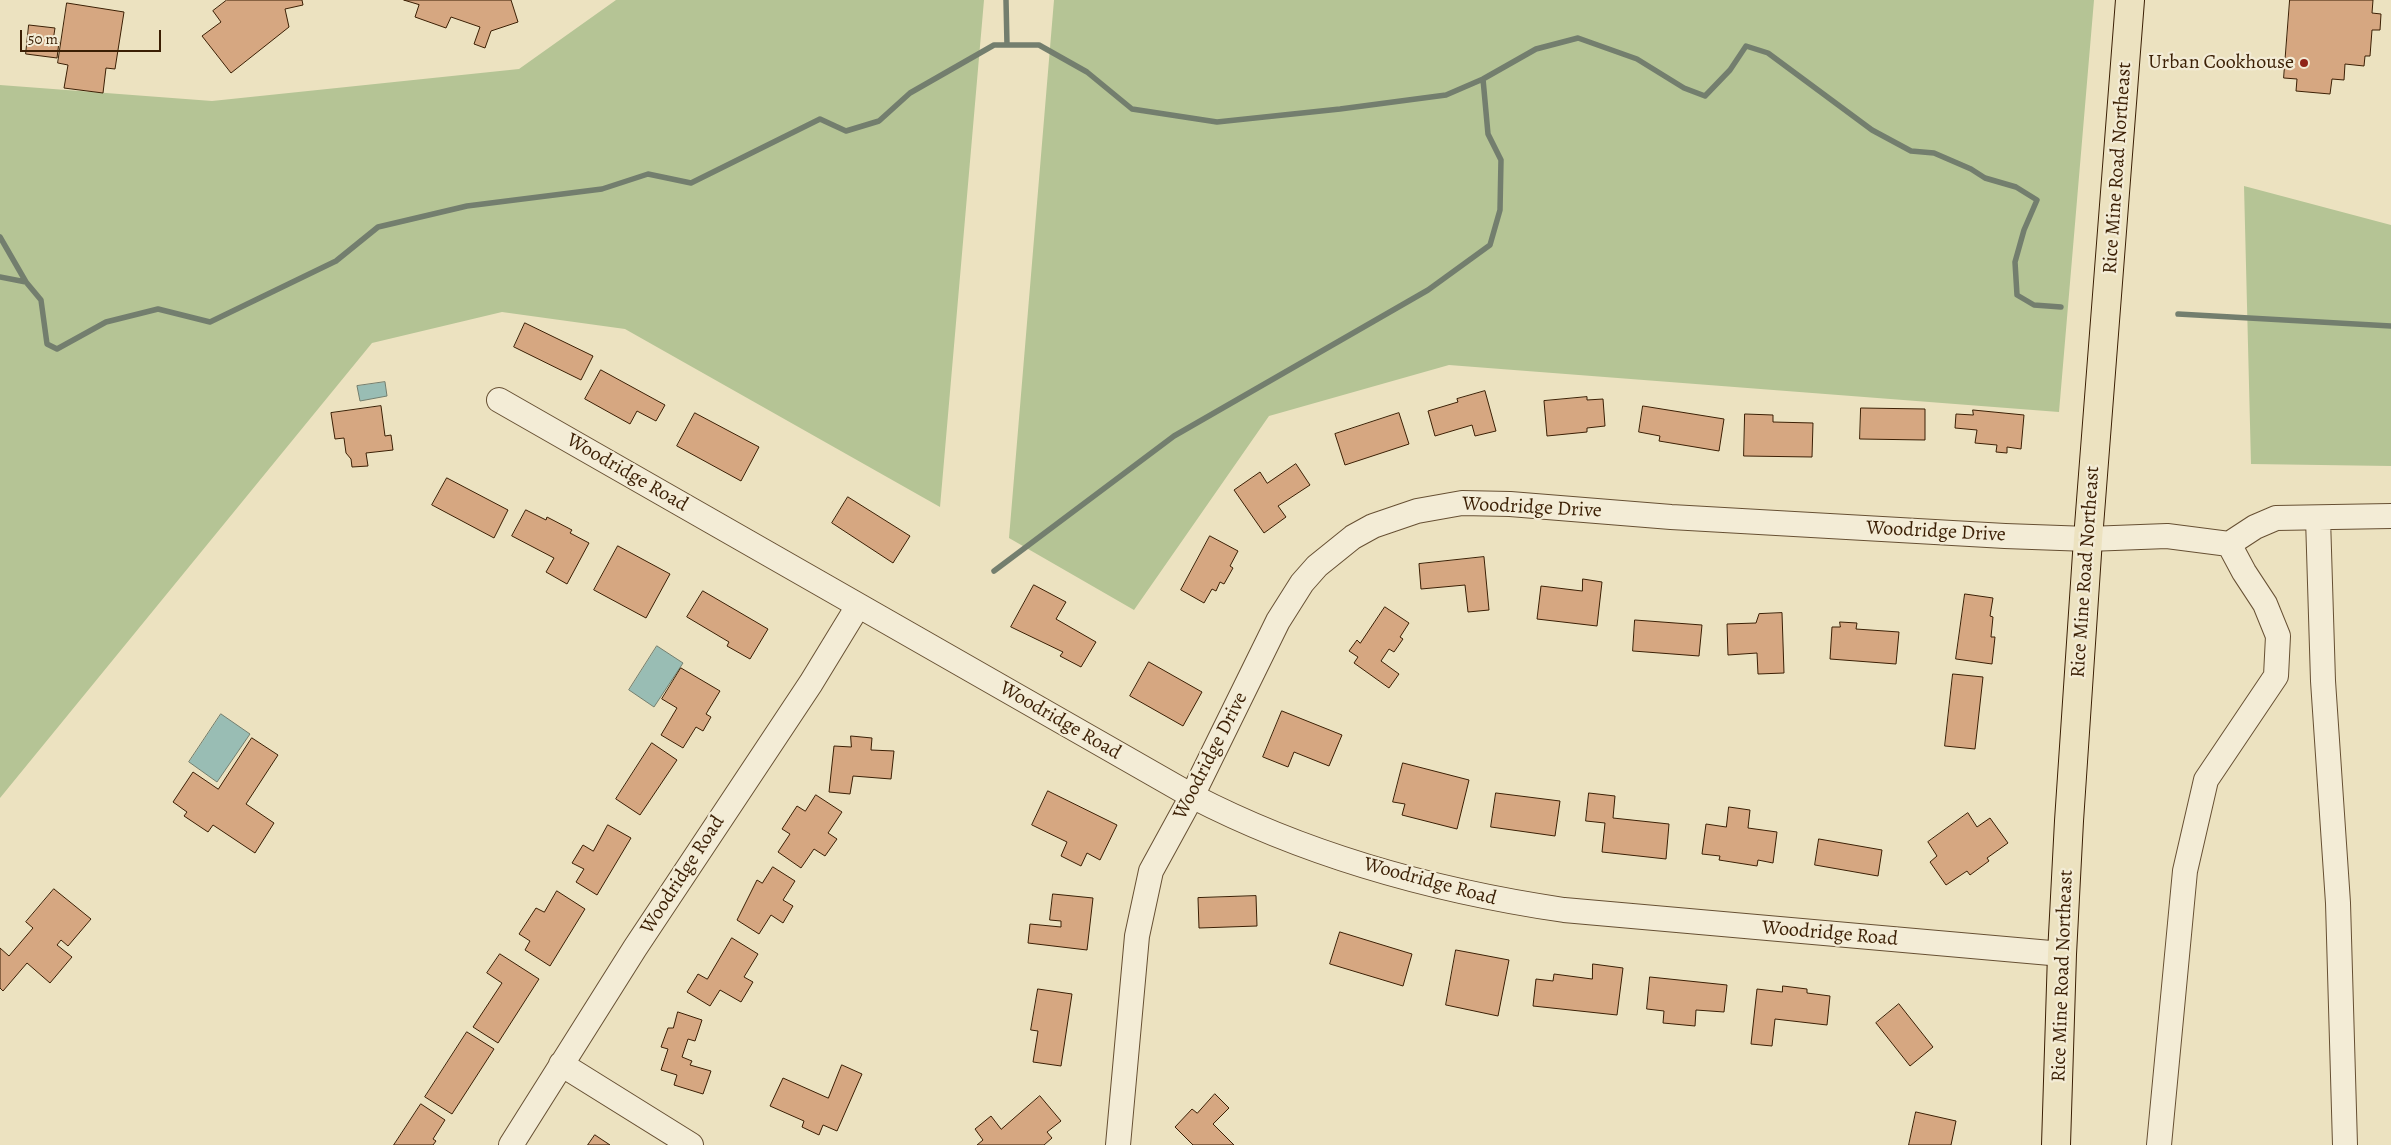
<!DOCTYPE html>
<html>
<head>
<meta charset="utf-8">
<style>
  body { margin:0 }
  #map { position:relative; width:2391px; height:1145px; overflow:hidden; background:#ece2c0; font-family:Alegreya,serif }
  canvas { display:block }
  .scale { position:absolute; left:20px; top:30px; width:141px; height:22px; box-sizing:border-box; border:2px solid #3b1f04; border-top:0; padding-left:6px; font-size:15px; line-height:18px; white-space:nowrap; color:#3b1f04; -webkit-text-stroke:4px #f3ecd6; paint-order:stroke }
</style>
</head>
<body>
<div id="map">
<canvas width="2391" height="1145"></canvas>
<div class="scale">50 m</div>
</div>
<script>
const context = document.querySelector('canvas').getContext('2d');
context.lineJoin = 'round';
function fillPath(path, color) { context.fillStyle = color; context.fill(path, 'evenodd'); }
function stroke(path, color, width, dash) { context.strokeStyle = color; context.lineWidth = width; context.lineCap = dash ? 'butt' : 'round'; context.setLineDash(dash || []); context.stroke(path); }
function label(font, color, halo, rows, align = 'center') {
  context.font = font + ' Alegreya,serif'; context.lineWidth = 4.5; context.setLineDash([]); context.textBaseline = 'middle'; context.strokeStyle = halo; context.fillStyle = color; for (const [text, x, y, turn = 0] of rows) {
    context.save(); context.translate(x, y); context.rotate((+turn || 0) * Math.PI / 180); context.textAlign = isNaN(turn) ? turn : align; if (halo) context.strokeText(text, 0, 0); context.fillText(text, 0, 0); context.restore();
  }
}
fillPath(new Path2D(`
  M616,0H984L940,507L625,329L502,312L372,343L0,798V85L212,101L519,69Z
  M1054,0H2094L2059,412L1449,365L1269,416L1134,610L1009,538Z
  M2244,186L2391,225V466L2251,464Z`), '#b5c495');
const water = new Path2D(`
  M385,382L387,396L360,401L357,386Z
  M657,646L683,663L654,707L629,690Z
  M221,714L250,734L217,782L189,762Z`);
fillPath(water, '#99bdb4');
stroke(water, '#737e6e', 1);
stroke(new Path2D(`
  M1006,0L1007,45
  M0,237L26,282
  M0,277L26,282L41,300L47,344L57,349L106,322L158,309L210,322L336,261L378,227L467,206L602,189L648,174L691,183L820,119L846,131L879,121L910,93L994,45H1039L1087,72L1132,109L1217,122L1340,109L1446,95L1483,79L1536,49L1578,38L1637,59L1684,88L1705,96L1730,70L1746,46L1768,53L1872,130L1911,151L1934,153L1971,169L1985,178L2016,187L2037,200L2024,230L2015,262L2017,295L2034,305L2061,307
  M2178,314L2391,326
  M994,571L1174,436L1428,290L1490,245L1500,210L1501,160L1488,134L1483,79`), '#737e6e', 5.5);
const building = new Path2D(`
  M227,0H302L303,5L285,9L289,27L231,73L202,36L221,22L213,11Z
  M404,0H511L518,22L491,31L485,48L474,44L480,27L451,17L446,28L415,17L419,5Z
  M2290,0H2373L2372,13L2381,14L2380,30H2372L2370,56H2365L2364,66L2345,64L2344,80L2332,79L2330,94L2296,91L2297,79L2284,78Z
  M67,3L124,12L115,69L106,68L103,93L64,88L68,65L58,63Z
  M29,25L55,28L53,41L59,42L57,58L26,54Z
  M525,323L593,356L581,380L514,347Z
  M601,370L665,405L656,421L637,411L630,424L585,399Z
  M1485,391L1496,431L1475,436L1472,425L1435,436L1428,411L1458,402L1457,399Z
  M1587,397V400L1603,399L1605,426L1587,428V432L1547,436L1544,401Z
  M381,406L385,436L391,435L393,450L366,453L368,466L352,467L351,459L346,453L344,438L335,439L331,413Z
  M1643,406L1724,419L1719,451L1659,441L1660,436L1639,432Z
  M1861,408L1925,409V440L1860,439Z
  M1973,410L2024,415L2021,449L2007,447V453L1996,452L1997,445L1975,443L1977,430L1955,428L1956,414L1973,415Z
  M695,413L759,447L741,481L677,446Z
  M1399,413L1409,444L1345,465L1335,434Z
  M1745,414L1773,415V422L1813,423L1812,457L1744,456Z
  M1296,464L1310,485L1278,506L1286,517L1264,533L1234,490L1260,472L1267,483Z
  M447,478L508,510L494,538L432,505Z
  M848,497L910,536L893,563L832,523Z
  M526,510L546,520L547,517L572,530L570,533L589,543L567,584L546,572L554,558L512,536Z
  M1210,536L1238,551L1230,566L1233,568L1224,584L1220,582L1216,591L1212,589L1204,603L1181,590Z
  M618,546L670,574L646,618L594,590Z
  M1484,557L1489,610L1468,612L1465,585L1421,589L1419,564Z
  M1583,579L1602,582L1597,626L1537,619L1541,586L1582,591Z
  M1034,585L1066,602L1056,619L1096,642L1081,667L1060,656L1063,652L1011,627Z
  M703,591L768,629L750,659L727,646L729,642L687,617Z
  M1965,594L1993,598L1990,616L1993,617L1991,637H1995L1992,664L1956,659Z
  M1385,607L1409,623L1400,637L1403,639L1394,652L1389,649L1381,661L1399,674L1389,688L1354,663L1358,657L1349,651L1357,640L1360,643Z
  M1782,613L1784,673L1758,674L1757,653L1728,655L1727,624L1756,623L1759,614Z
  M1635,620L1702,625L1699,656L1633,651Z
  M1840,622L1857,623L1856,629L1899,632L1896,664L1830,659L1832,627H1840Z
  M1149,662L1202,692L1183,726L1130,696Z
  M681,668L720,691L706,714L711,717L703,731L696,727L683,748L661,735L677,708L662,699Z
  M1953,674L1983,677L1975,749L1945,746Z
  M1282,711L1342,735L1329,766L1294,752L1288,767L1263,757Z
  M851,736L872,738L871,750L894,751L891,779L853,776L850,794L829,792L834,746L851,747Z
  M252,738L278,755L246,804L274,823L255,853L213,825L208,832L184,816L187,812L173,802L193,772L218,789Z
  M652,743L677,760L640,815L616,799Z
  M1403,763L1469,780L1457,829L1402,815L1405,804L1393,802Z
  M1048,791L1117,825L1100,860L1087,853L1081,866L1061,856L1067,842L1032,825Z
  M1496,793L1560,801L1555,836L1491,827Z
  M1589,793L1615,796L1613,818L1669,824L1666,859L1602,852L1605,823L1586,821Z
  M816,795L842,812L828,833L837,839L825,856L814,849L801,868L778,852L790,834L782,829L797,806L805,811Z
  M1729,807L1750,810L1748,828L1777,832L1773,863L1758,860L1757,866L1719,860L1720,856L1702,854L1706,824L1726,827Z
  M1968,813L1977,827L1990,818L2008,843L1987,858L1989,861L1970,875L1967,871L1946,885L1930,862L1937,856L1928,842Z
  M608,825L631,838L597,895L576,882L584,869L572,863L583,845L593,851Z
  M1819,839L1882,850L1878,876L1815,865Z
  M773,867L795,881L783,900L793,906L783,923L771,915L759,934L737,920L757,880L762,883Z
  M54,889L91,919L68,946L61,940L57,945L72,957L50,983L27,963L3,991L0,988V948L9,956L33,928L26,922Z
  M557,891L585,909L550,966L525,950L530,941L519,934L536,908L544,912Z
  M1053,894L1093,898L1087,950L1028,943L1030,924L1061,927V921L1050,920Z
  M1256,896L1257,926L1199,928L1198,898Z
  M1340,932L1412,954L1403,986L1330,964Z
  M732,938L758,954L744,977L753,982L741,1002L720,990L710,1006L687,992L698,974L707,979Z
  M1456,950L1509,960L1498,1016L1446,1005Z
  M500,954L539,979L498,1043L473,1027L502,983L487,973Z
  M1593,964L1623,968L1617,1015L1533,1006L1536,979L1553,981L1554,974L1592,979Z
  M1650,977L1727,985L1724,1012L1696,1010L1695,1026L1663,1023L1664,1011L1647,1009Z
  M1783,986L1807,989V993L1830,996L1827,1025L1775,1019L1772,1046L1751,1044L1757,989L1782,992Z
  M1038,989L1072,994L1061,1066L1033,1062L1038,1031L1031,1030Z
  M1899,1004L1933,1047L1910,1066L1876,1023Z
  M678,1012L702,1020L695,1041L688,1039L682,1057L692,1061L690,1065L711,1071L703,1094L674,1085L677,1075L661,1070L668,1049L661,1047L668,1028H673Z
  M467,1032L494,1049L452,1114L425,1097Z
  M842,1065L862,1074L837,1131L823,1125L819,1135L802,1127L804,1121L770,1106L783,1078L828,1098Z
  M1215,1094L1229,1108L1213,1124L1234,1145H1193L1175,1127L1192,1109L1197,1113Z
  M1040,1096L1061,1121L1047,1132L1052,1138L1044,1145H977L983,1140L975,1129L991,1116L1001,1129Z
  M421,1104L445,1120L433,1139L436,1141L433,1145H394Z
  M1916,1112L1956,1121L1951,1145H1909Z
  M595,1135L610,1145H588Z`);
fillPath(building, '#d6a781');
stroke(building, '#3b1f04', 1);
const minor = new Path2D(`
  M499,400L1192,796C1308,856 1435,891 1564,910L2062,954
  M2318,518L2323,681L2338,903L2345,1145
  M561,1064L691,1145
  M511,1145L635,948L811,683L858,606
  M1118,1145L1137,936L1151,871L1192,796L1278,621L1302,583L1317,566L1353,537L1373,526L1417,511L1462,503L1510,504L1671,517L2005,536L2088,539L2167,536L2229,544L2255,527L2276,518L2391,516
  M2159,1145L2185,871L2206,780L2276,676L2278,636L2265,604L2244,572L2229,544`);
const major = new Path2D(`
  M2056,1145L2062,954L2069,821L2088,539L2130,0`);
stroke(minor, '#675033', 26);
stroke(major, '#3b1f04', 30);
stroke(minor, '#f3ecd6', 24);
stroke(major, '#ece2c0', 28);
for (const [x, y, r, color] of [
  [2304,63,5,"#8f2418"]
]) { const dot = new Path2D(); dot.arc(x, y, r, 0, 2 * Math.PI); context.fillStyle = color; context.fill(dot); stroke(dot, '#f3ecd6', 2); }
label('20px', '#3b1f04', '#f3ecd6', [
  ["Urban Cookhouse",2294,63]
], 'right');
label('20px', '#3b1f04', '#f3ecd6', [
  ["Rice Mine Road Northeast",2118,168,-86],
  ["Woodridge Road",627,473,30],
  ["Woodridge Drive",1532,508,3],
  ["Woodridge Drive",1936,532,3],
  ["Rice Mine Road Northeast",2086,572,-86],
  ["Woodridge Road",1060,721,30],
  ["Woodridge Drive",1211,756,-63],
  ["Woodridge Road",683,875,-57],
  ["Woodridge Road",1430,882,15],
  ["Woodridge Road",1830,934,5],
  ["Rice Mine Road Northeast",2063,976,-88]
]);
</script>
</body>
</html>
